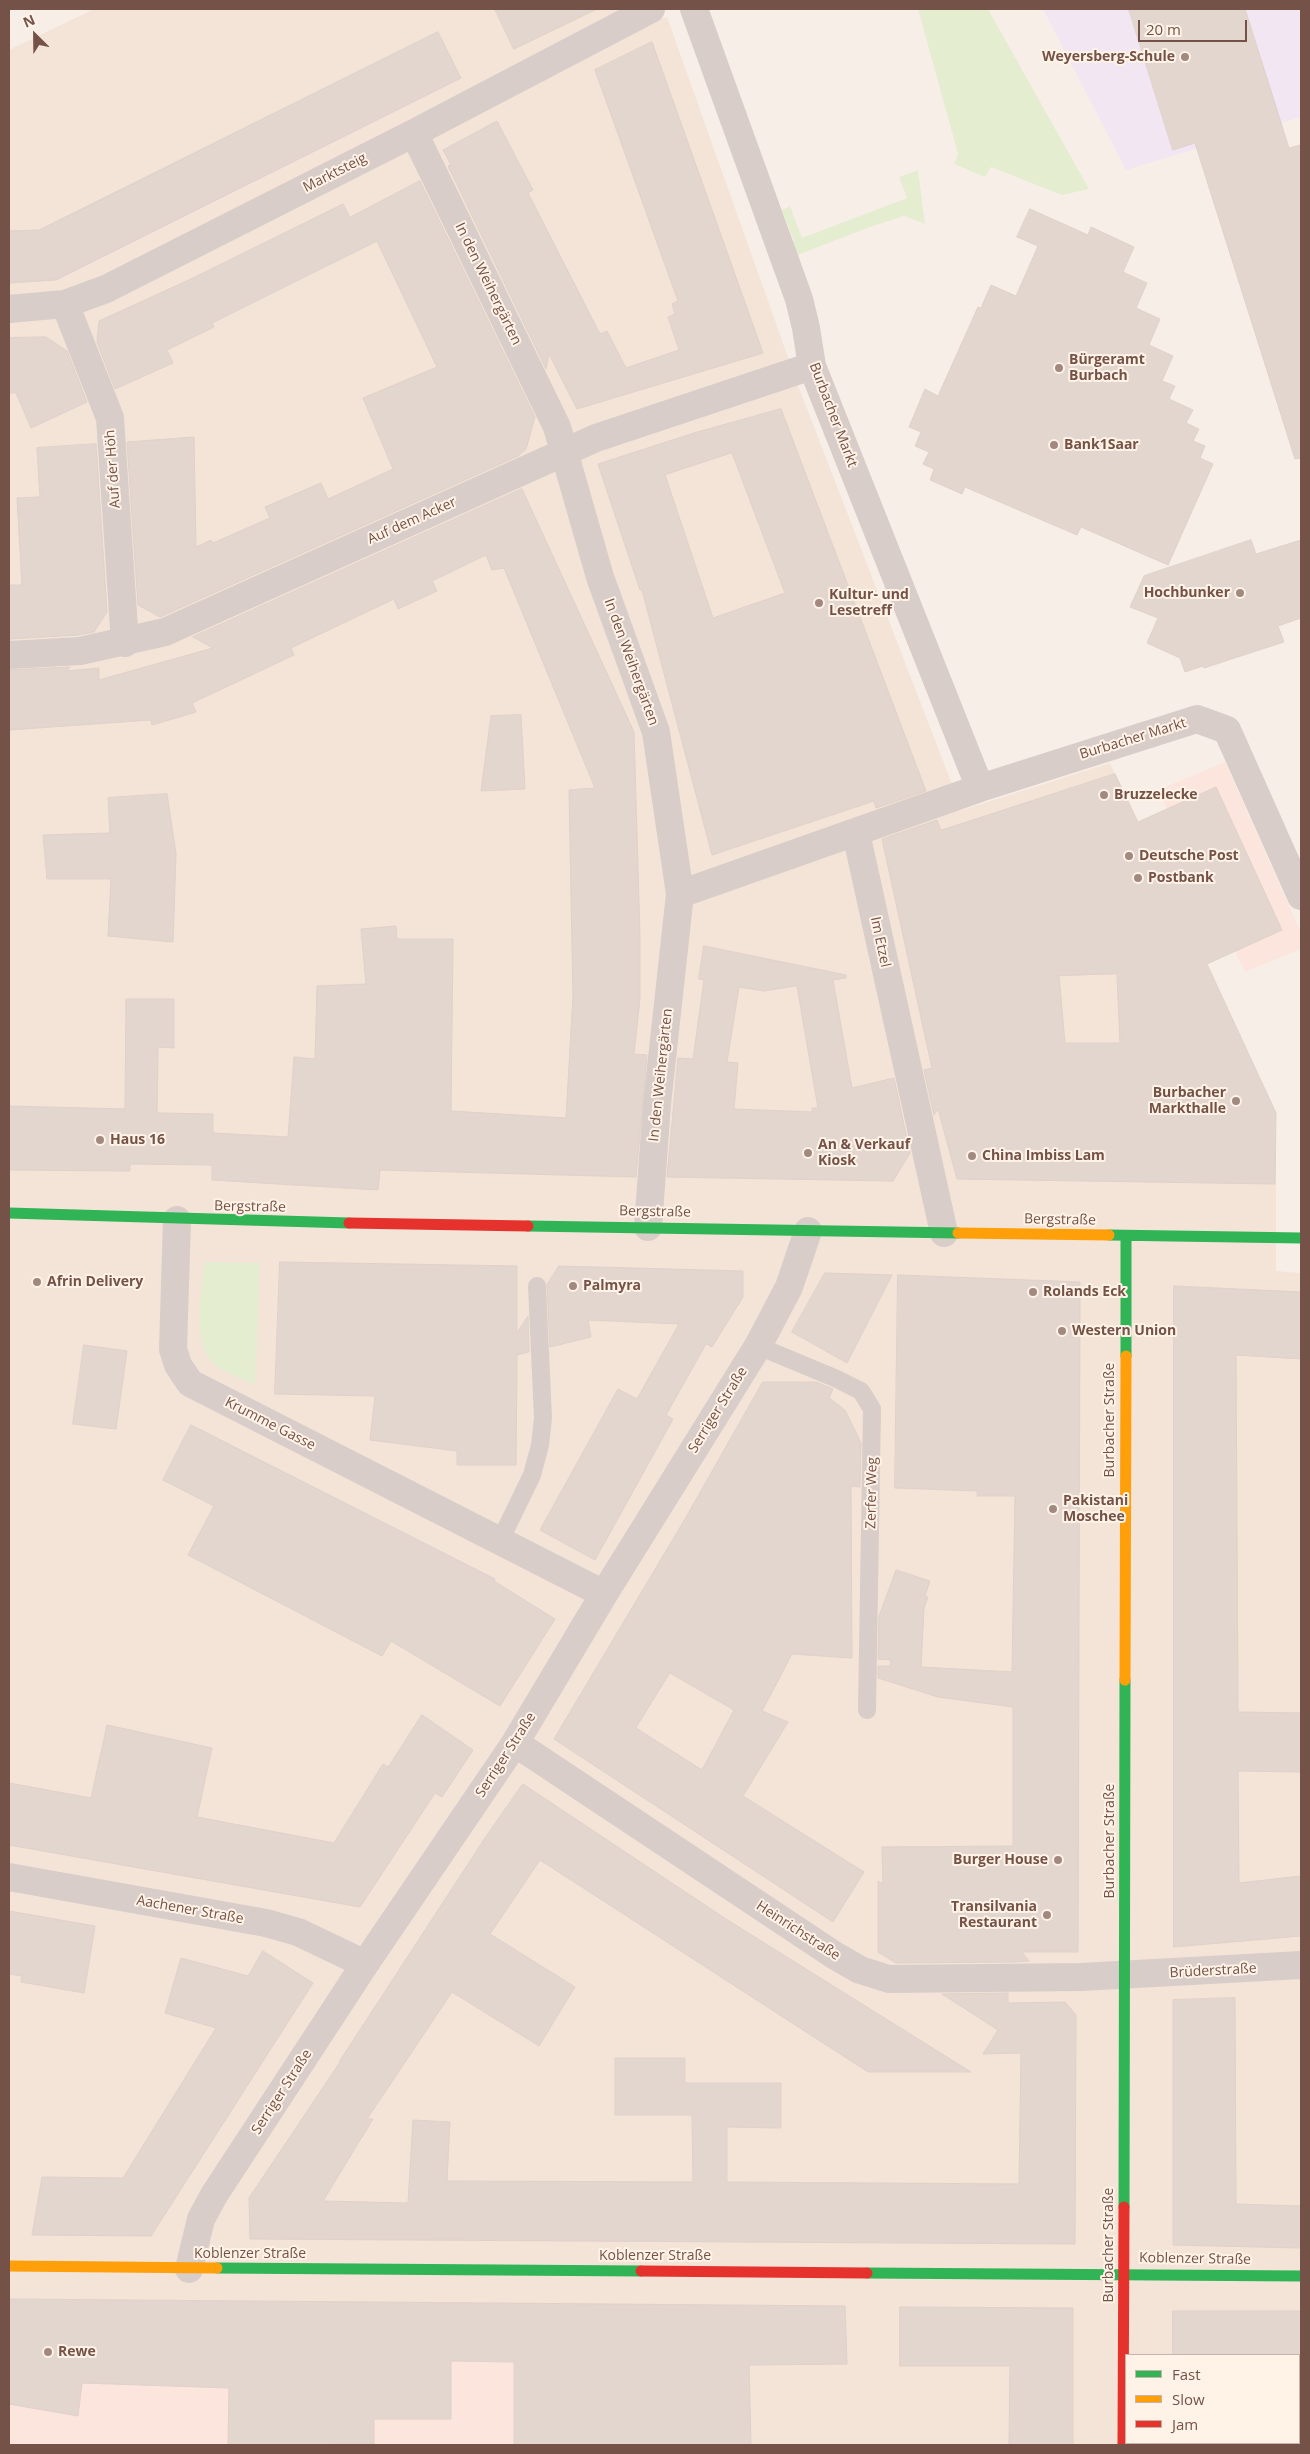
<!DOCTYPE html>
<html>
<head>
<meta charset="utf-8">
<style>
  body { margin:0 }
  #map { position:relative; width:1310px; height:2454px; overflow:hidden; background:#f7efe7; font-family:"Open Sans",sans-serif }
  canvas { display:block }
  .frame { position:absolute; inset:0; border:10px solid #755247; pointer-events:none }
  .legend { position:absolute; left:1125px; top:2354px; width:175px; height:90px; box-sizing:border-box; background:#fff3e8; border:1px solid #c8b3a8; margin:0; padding:6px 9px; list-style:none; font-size:15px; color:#755247 }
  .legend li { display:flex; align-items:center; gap:10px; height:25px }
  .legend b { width:25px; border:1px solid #c8b3a8 }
  .north { position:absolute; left:10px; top:10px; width:50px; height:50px; -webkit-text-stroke:4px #fff3e8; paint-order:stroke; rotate:337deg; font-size:14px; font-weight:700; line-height:20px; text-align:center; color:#755247 }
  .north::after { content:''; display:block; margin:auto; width:18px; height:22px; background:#755247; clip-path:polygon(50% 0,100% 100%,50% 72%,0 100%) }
  .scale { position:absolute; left:1138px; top:20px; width:109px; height:22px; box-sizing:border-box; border:2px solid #755247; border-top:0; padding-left:6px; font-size:15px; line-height:18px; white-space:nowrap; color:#755247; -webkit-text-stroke:4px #fff3e8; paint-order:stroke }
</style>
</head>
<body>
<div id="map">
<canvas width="1310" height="2454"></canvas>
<div class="frame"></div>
<ul class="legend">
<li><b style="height:6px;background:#30b455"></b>Fast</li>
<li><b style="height:6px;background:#ff9f0a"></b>Slow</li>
<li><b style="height:6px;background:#e5322d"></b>Jam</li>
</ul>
<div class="north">N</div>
<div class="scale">20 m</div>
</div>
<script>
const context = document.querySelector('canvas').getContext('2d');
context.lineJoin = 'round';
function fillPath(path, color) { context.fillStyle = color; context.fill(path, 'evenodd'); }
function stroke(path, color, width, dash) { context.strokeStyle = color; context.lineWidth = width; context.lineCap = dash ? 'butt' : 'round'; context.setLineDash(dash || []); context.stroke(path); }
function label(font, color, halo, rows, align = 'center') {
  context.font = font + ' "Open Sans",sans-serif'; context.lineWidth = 4; context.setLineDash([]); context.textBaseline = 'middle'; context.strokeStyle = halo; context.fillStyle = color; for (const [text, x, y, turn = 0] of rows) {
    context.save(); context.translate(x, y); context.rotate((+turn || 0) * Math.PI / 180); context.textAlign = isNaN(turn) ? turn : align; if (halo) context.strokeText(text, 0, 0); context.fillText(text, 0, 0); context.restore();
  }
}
fillPath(new Path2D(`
  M94,9H637L645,24L667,17L799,388L962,810L1110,763L1276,1113V1271L1301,1273V2445H717L718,2392L325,2302L9,2299V50ZM1126,2355H1299V2443H1126Z`), '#f3e4d7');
fillPath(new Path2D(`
  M1225,762L1301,933V949L1245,972L1158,790Z
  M9,2299L325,2302L326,2360L585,2362L718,2392L717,2445H9Z`), '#fbe5dd');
fillPath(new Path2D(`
  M1043,9H1301V117L1126,170Z`), '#f1e6f1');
fillPath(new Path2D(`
  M918,9H988L1089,189L1062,195L991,167L985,177L954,164L958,154Z
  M918,170L925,224L904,216L867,228L785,260L780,247L794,241L782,210L790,206L802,238L907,198L899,177Z
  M204,1262L260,1263L255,1385C243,1379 224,1373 214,1364C191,1342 202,1291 204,1262Z`), '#e5edd1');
const building = new Path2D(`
  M495,9H597L514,49Z
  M1129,9H1245L1289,148L1301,145V458L1295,459L1195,143L1173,150Z
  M438,32L461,78L56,280L9,283V231L39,230Z
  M652,42L763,353L577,409L549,354L546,369L448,166L451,165L443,150L497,121L533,190L528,193L600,334L607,331L626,368L679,350L668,317L675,314L672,304L678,301L595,70Z
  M420,181L535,417L526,449L518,456L160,617L138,605L127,442L194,437L196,547L211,540L213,543L270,518L265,507L321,483L328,499L393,469L363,398L437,367L377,241L212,323L214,327L167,350L173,363L115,389L97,342L99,321L191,279L343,204L350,217Z
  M1030,209L1088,235L1091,227L1134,247L1123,272L1147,283L1136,308L1160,319L1149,345L1173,356L1162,381L1175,386L1169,399L1193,410L1186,423L1199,429L1193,441L1205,446L1200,458L1213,464L1168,565L1081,527L1077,535L965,487L962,494L930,480L934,469L923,464L929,452L915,446L921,432L909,427L925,389L938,396L978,307L981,308L991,285L1016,296L1038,246L1017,237Z
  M46,337L67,351L87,402L31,428L16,393H9V338Z
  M781,409L926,791L876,808L874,801L712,855L642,590H640L598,464L694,433ZM732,453L785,593L713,618L665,475Z
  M96,444L107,612L94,632L78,635L9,639V585H22L17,498L40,497L37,448Z
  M522,489L634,732L640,937V998L634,1054L647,1055L636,1177L380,1170L378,1190L212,1180V1165L130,1164V1171L9,1170V1106L125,1109L126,999H174V1048L158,1047L157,1113L213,1114V1133L288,1137L294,1057L315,1059L317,986L366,984L361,929L396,926L397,939H453L451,1111L566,1118L573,997L569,790L595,788L504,568L492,570L486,555L432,581L437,591L398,609L394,599L291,648L294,655L192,703L196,712L152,725L151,720L9,730V670L70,667L67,671L99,668V680L213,648L193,637Z
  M1251,540L1256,554L1301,540V618L1278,626L1284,642L1204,668L1203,666L1185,672L1180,658L1147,643L1158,618L1130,607L1144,576Z
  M521,715L525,789L481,791L491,716Z
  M1115,774L1138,822L1216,787L1282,930L1207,964L1276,1113L1275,1184L957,1179L938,1109L934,1115L924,1070L932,1068L882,839L937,820L941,830ZM1117,974L1120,1043H1065L1059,976Z
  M167,794L176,854L173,942L108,936L111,879H47L43,835L110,833L108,798Z
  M704,946L846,975V978L833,980L852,1088L894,1078L910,1153L893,1181L667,1177L678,1058L693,1059L704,980L699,979ZM797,986L818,1108H812V1112L734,1109L738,1063L727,1062L739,987L764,991Z
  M280,1262L517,1266V1333L528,1316L529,1352L517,1355L516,1465H457V1451L370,1440L375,1396L275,1394Z
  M559,1266L743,1271V1297L712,1347L706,1344L666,1415L673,1419L595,1560L540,1530L618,1389L637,1399L679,1324L588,1320L591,1337L550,1347L547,1285Z
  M825,1273L892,1275L847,1363L792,1332Z
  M898,1275L1080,1282L1078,1952H1022L1029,1961L1015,1962L896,1963L878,1952V1881L883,1884L882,1847L1013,1846V1707L938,1697L878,1678V1666H890L891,1660L878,1659L879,1616L896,1570L930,1581L925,1596L928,1597L924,1608L921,1667L1012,1672L1015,1496H977V1491L895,1488Z
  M1174,1286L1301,1292V1359L1236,1355L1238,1712L1301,1713V1772L1238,1771L1239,1883L1301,1876V1936L1174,1947Z
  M84,1345L127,1351L116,1429L73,1424Z
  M763,1382H816L833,1389L829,1398L845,1410L861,1443L860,1487L851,1486L852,1658L792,1654L762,1711L788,1722L743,1796L864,1872L833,1922L554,1739L685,1519ZM670,1673L734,1710L702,1770L636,1728Z
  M191,1425L495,1579L494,1581L555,1619L500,1706L391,1641L382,1656L188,1555L214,1506L163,1480Z
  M422,1715L473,1750L442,1797L435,1793L360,1907L9,1845V1783L91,1798L107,1725L212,1748L197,1817L334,1843L383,1764L388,1767Z
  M523,1784L726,1919L971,2072H868L540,1860L490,1934L575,1987L539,2046L452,1992L367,2119H373L323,2201L408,2203L413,2120L450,2122L447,2181L693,2182L692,2115H615V2058H685V2083H781V2128L727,2127V2182L1019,2184L1021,2053L983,2054L998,2030L942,1994L1008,1993V2003L1065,2002L1076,2015L1075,2244L250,2239L249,2198L340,2062H339L485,1838Z
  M9,1911L95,1926L84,1993L21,1982L22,1976L9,1974Z
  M263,1951L313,1983L151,2236L32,2235L42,2177L123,2178L216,2028L165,2013L181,1958L248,1976Z
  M1235,1998L1236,2204L1301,2206V2248L1173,2245V2000Z
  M9,2299L845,2306L847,2364L749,2365L751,2445H514V2362L451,2361V2419H374V2444L228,2445L229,2388L82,2383L78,2416L9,2404Z
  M900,2307L1073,2308V2445H1009L1010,2366H900Z
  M1173,2311H1301V2355H1173Z`);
fillPath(building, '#e3d6cf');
stroke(building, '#e0d1c9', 1);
stroke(new Path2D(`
  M758,1346L837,1379L861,1391L872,1409L867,1710
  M500,1541L532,1475L540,1445L543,1418L537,1286`), '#d8cdc9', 18);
stroke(new Path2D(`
  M694,9L799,299L806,328L812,366L980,788
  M414,133L557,427L600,577L656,732L680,894L657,1104L648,1227
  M65,304L110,418L125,643
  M9,309L65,304L106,289L414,133L651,9
  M9,655L80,651L165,632L596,438L812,366
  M856,833L944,1233
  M680,894L980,788L1197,719L1227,730L1301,896
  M177,1220L173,1349L178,1365L190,1383L604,1594
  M515,1743L834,1955L860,1970L889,1979L1081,1977L1301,1965
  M9,1877L266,1923L298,1932L365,1964
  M189,2269L201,2219L214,2195L365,1964L515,1743L604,1594L758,1346L789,1287L808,1231`), '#d8cdc9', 28);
stroke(new Path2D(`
  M9,1213L349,1223
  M528,1226L958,1233
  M1109,1235L1301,1238
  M1126,1356V1236
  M1124,2207L1125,1680
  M217,2268L641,2271
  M867,2273L1301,2276`), '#30b455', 11);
stroke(new Path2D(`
  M958,1233L1109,1235
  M1125,1680L1126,1356
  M9,2266L217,2268`), '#ff9f0a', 11);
stroke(new Path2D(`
  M349,1223L528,1226
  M641,2271L867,2273
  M1123,2445L1124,2207`), '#e5322d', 11);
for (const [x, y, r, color] of [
  [1185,57,5,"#a2897f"],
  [1059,368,5,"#a2897f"],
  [1054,445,5,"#a2897f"],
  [1240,593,5,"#a2897f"],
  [819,603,5,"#a2897f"],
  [1104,795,5,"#a2897f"],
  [1129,856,5,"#a2897f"],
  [1138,878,5,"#a2897f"],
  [1236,1101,5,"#a2897f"],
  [100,1140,5,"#a2897f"],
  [808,1153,5,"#a2897f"],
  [972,1156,5,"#a2897f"],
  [37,1282,5,"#a2897f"],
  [573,1286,5,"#a2897f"],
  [1033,1292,5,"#a2897f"],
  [1062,1331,5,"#a2897f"],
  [1053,1509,5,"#a2897f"],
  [1058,1860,5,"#a2897f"],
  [1047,1915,5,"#a2897f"],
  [48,2352,5,"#a2897f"]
]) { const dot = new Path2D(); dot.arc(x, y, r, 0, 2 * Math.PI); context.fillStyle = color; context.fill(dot); stroke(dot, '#fff3e8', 2); }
label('bold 14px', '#755247', '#fff3e8', [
  ["Weyersberg-Schule",1175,57,"right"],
  ["Bürgeramt",1069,360],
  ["Burbach",1069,376],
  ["Bank1Saar",1064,445],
  ["Hochbunker",1230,593,"right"],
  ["Kultur- und",829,595],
  ["Lesetreff",829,611],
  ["Bruzzelecke",1114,795],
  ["Deutsche Post",1139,856],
  ["Postbank",1148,878],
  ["Burbacher",1226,1093,"right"],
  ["Markthalle",1226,1109,"right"],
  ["Haus 16",110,1140],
  ["An & Verkauf",818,1145],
  ["Kiosk",818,1161],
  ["China Imbiss Lam",982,1156],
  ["Afrin Delivery",47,1282],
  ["Palmyra",583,1286],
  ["Rolands Eck",1043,1292],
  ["Western Union",1072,1331],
  ["Pakistani",1063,1501],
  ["Moschee",1063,1517],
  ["Burger House",1048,1860,"right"],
  ["Transilvania",1037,1907,"right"],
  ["Restaurant",1037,1923,"right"],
  ["Rewe",58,2352]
], 'left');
label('14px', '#755247', '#fff3e8', [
  ["Marktsteig",335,173,-27],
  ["In den Weihergärten",488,284,64],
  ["Burbacher Markt",833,415,69],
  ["Auf der Höh",113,469,-94],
  ["Auf dem Acker",412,521,-24],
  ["In den Weihergärten",631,662,70],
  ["Burbacher Markt",1133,739,-17],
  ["Im Etzel",880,942,78],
  ["In den Weihergärten",661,1075,-84],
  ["Bergstraße",250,1207,1],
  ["Bergstraße",655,1212,1],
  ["Bergstraße",1060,1220,1],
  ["Serriger Straße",718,1410,-58],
  ["Burbacher Straße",1110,1420,-90],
  ["Krumme Gasse",270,1424,27],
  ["Zerfer Weg",872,1493,-89],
  ["Serriger Straße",506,1755,-57],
  ["Burbacher Straße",1110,1841,-90],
  ["Aachener Straße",190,1910,10],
  ["Heinrichstraße",798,1931,33],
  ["Brüderstraße",1213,1971,-3],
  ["Serriger Straße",282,2092,-57],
  ["Burbacher Straße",1109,2245,-90],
  ["Koblenzer Straße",250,2254],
  ["Koblenzer Straße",655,2256],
  ["Koblenzer Straße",1195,2259,1]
]);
</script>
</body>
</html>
